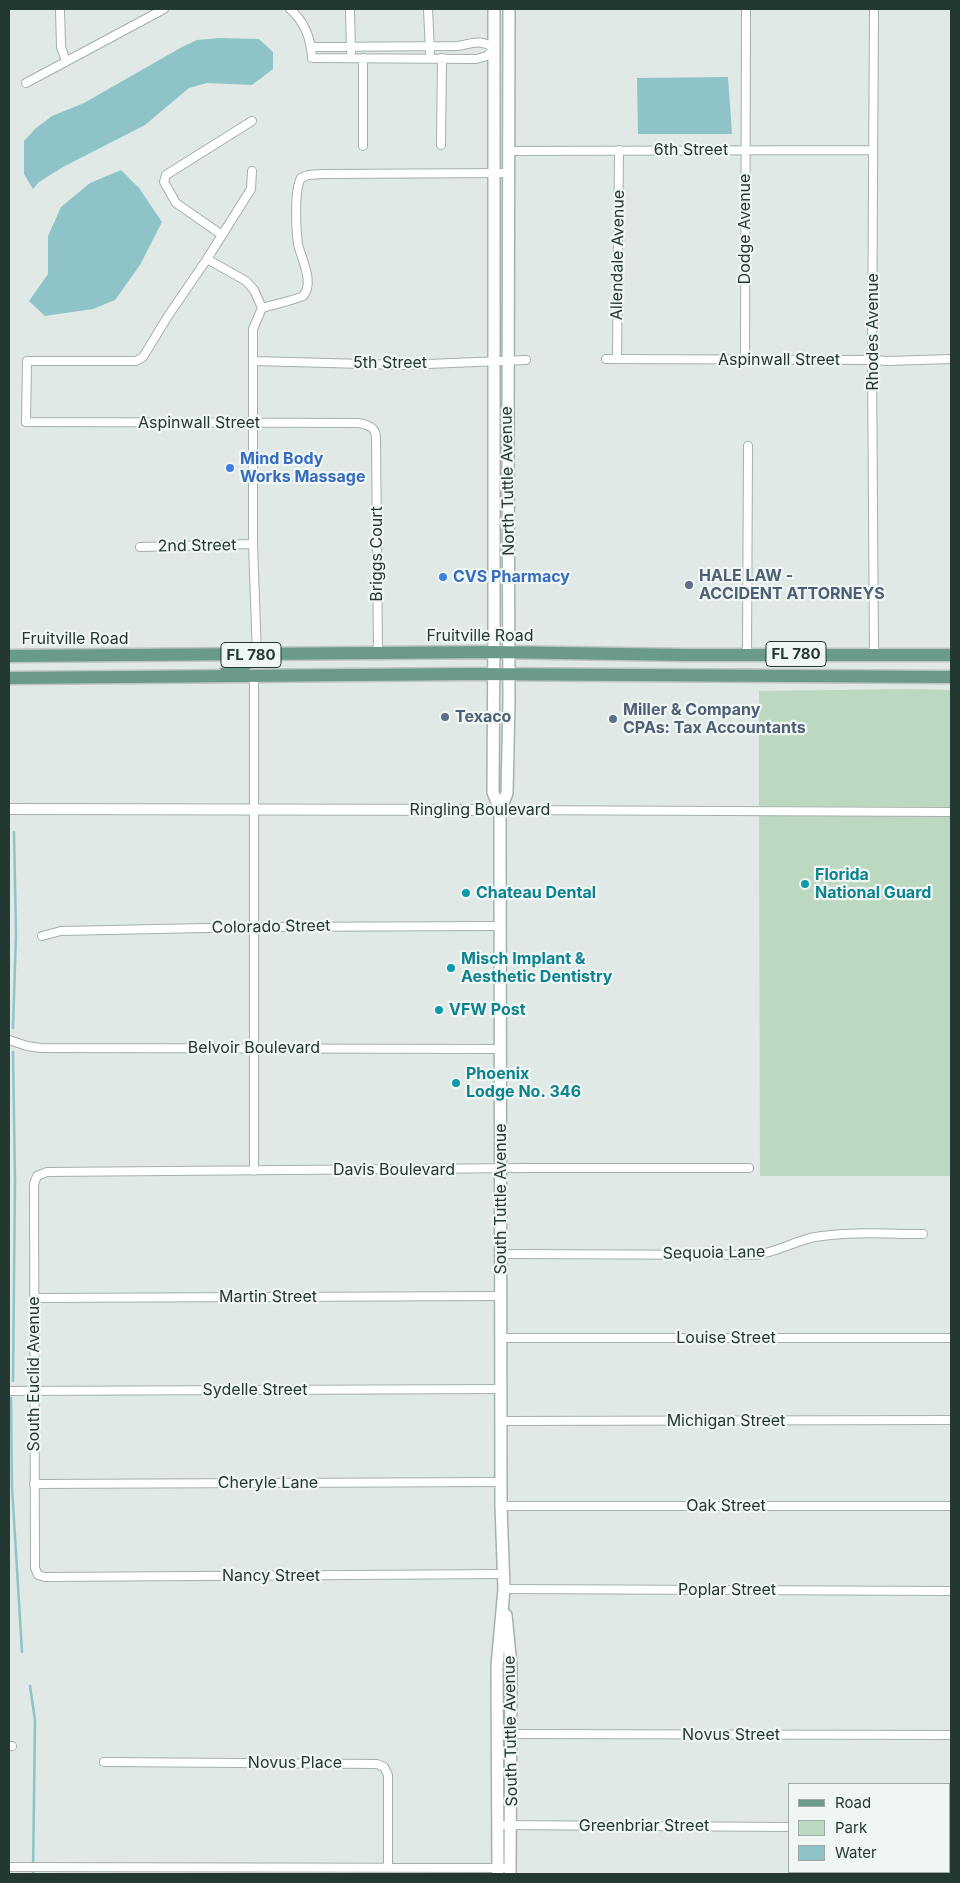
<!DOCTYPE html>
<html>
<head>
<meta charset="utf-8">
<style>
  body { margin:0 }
  #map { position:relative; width:960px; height:1883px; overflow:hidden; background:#e0e9e5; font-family:Inter,sans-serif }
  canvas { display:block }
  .frame { position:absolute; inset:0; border:10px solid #233830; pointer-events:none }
  .legend { position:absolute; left:788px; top:1783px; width:162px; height:90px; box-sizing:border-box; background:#f0f6f3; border:1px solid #9eaaa5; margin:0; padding:6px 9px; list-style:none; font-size:15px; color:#233830 }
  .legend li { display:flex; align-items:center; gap:10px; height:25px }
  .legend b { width:25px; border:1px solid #9eaaa5 }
</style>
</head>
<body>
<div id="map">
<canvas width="960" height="1883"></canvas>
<div class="frame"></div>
<ul class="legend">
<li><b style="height:6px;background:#6a9a8a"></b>Road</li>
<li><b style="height:14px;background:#bcd8c1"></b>Park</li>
<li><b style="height:14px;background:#8ec4c8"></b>Water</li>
</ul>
</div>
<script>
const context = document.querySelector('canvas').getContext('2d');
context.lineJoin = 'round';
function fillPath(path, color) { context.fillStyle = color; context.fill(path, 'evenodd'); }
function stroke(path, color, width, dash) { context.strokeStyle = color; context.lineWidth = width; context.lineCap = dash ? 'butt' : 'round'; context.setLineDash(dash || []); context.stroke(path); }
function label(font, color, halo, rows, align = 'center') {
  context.font = font + ' Inter,sans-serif'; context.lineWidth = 4.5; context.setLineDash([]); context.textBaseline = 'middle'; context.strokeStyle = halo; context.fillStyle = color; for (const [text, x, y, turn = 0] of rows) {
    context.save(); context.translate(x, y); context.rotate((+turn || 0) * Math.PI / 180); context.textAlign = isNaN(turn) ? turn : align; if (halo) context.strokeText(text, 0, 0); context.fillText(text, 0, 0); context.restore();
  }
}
fillPath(new Path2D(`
  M910,689L951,690V807L759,806V691Z
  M759,815L951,816V1176H760Z`), '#bcd8c1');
fillPath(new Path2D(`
  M219,38L259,39L273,52V69L252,85L207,83L189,88L145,125L63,167L39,182L33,189L24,174V141L36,128L52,116L84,103L182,47L197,40Z
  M728,77L732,134H638L637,78Z
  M121,170L139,188L162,222L140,265L115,300L93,309L45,316L29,301L48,274V236L61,207L90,183Z`), '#8ec4c8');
stroke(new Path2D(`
  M13,1028L16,934L14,832
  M13,1381L15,1180L13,1052
  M11,1398L12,1487L22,1652
  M30,1686L35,1720L33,1874`), '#8ec4c8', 2.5);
const minor = new Path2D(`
  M60,9L61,47L66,61
  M290,9C305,22 311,38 312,58L476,59L487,56L494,48C480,39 474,43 458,46L312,47
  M350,9L351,52
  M428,9L430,52
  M363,58V146
  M26,83L164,9
  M441,145L442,58
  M508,151L873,150
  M252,171L251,189L207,259L168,316L143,357L136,361H27L26,422L357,423C367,424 376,427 376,438L378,653
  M222,235L176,203L164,182L166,175L252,121
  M207,259L246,281L254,290L262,308L253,329V544L257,655
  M262,308C269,306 301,298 303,296C315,283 301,258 298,244C296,230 294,190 301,178L308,175L322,174L508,173
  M606,359L872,360L888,361L951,359
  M617,359L619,150
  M745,360L746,9
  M253,361L403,365L526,360
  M140,547L253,544
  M747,654L748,446
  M874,655L872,360L874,9
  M254,677V1171
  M500,810L951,812
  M42,936L61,931L254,927L500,926
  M9,1040L27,1046L41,1048L501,1049
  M502,1254L755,1255C776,1253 794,1241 815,1237C850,1231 888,1234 923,1234
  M34,1298L501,1296
  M501,1338H951
  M9,1391L501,1389
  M501,1421L951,1420
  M34,1484L501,1482
  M501,1506H951
  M504,1574L45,1577L38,1575L35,1568L34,1184L37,1176L47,1172L526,1168H749
  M504,1589L951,1591
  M511,1734L951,1735
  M9,1746H12
  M104,1762L377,1764L384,1767L388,1775V1868
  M499,1825L789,1827
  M949,1827H951
  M9,1867L510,1868`);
const tertiary = new Path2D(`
  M9,809L500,810`);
const secondary = new Path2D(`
  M494,9V628L493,792L500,810
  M506,1615L511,1666L510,1874
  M498,1874L497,1666L504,1589L501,1506L500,810L507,793L509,702L508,439L509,9`);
const primary = new Path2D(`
  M9,656L494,652L687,655H951
  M225,673C238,669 248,665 257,655
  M9,678L470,674L951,677`);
stroke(minor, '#a4b0ab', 10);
stroke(tertiary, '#a4b0ab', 12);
stroke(secondary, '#a1b4ab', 14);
stroke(primary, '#bdc3c1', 15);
stroke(minor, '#fff', 8);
stroke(tertiary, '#fff', 10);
stroke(secondary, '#fff', 11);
stroke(primary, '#6a9a8a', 12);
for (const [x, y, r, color] of [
  [230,468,5,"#3f7fe0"],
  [443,577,5,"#3f7fe0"],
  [689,585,5,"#5c6f8a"],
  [445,717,5,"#5c6f8a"],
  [613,719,5,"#5c6f8a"],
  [805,884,5,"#0f9aa8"],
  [466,893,5,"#0f9aa8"],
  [451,968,5,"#0f9aa8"],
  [439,1010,5,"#0f9aa8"],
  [456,1083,5,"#0f9aa8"]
]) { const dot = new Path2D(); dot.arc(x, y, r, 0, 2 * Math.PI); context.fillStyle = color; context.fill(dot); stroke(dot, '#f0f6f3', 2); }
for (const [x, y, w] of [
  [796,654,60],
  [251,655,60]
]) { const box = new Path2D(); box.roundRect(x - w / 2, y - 12.5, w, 25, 4); context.fillStyle = '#f0f6f3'; context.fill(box); stroke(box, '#233830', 1); }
label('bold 15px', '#233830', null, [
  ["FL 780",796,654],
  ["FL 780",251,655]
]);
label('16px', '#233830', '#f0f6f3', [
  ["6th Street",691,150],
  ["Dodge Avenue",745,229,-90],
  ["Allendale Avenue",618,255,-89],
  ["Rhodes Avenue",873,332,-90],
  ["Aspinwall Street",779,360],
  ["5th Street",390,363],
  ["Aspinwall Street",199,423],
  ["North Tuttle Avenue",508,481,-91],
  ["2nd Street",197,546,-1],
  ["Briggs Court",377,554,-90],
  ["Fruitville Road",480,636],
  ["Fruitville Road",75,639],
  ["Ringling Boulevard",480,810],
  ["Colorado Street",271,927,-1],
  ["Belvoir Boulevard",254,1048],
  ["Davis Boulevard",394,1170],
  ["South Tuttle Avenue",501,1199,-90],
  ["Sequoia Lane",714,1253,-1],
  ["Martin Street",268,1297],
  ["Louise Street",726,1338],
  ["South Euclid Avenue",34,1374,-90],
  ["Sydelle Street",255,1390],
  ["Michigan Street",726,1421],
  ["Cheryle Lane",268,1483],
  ["Oak Street",726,1506],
  ["Nancy Street",271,1576],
  ["Poplar Street",727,1590],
  ["South Tuttle Avenue",511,1731,-91],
  ["Novus Street",731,1735],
  ["Novus Place",295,1763],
  ["Greenbriar Street",644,1826]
]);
label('bold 16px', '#366cbe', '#f0f6f3', [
  ["Mind Body",240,459],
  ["Works Massage",240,477],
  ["CVS Pharmacy",453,577]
], 'left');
label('bold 16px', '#4e5e75', '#f0f6f3', [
  ["HALE LAW -",699,576],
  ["ACCIDENT ATTORNEYS",699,594],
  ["Miller & Company",623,710],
  ["CPAs: Tax Accountants",623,728],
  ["Texaco",455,717]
], 'left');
label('bold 16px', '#0d838f', '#f0f6f3', [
  ["Florida",815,875],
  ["National Guard",815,893],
  ["Chateau Dental",476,893],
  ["Misch Implant &",461,959],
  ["Aesthetic Dentistry",461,977],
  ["VFW Post",449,1010],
  ["Phoenix",466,1074],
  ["Lodge No. 346",466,1092]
], 'left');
</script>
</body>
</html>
